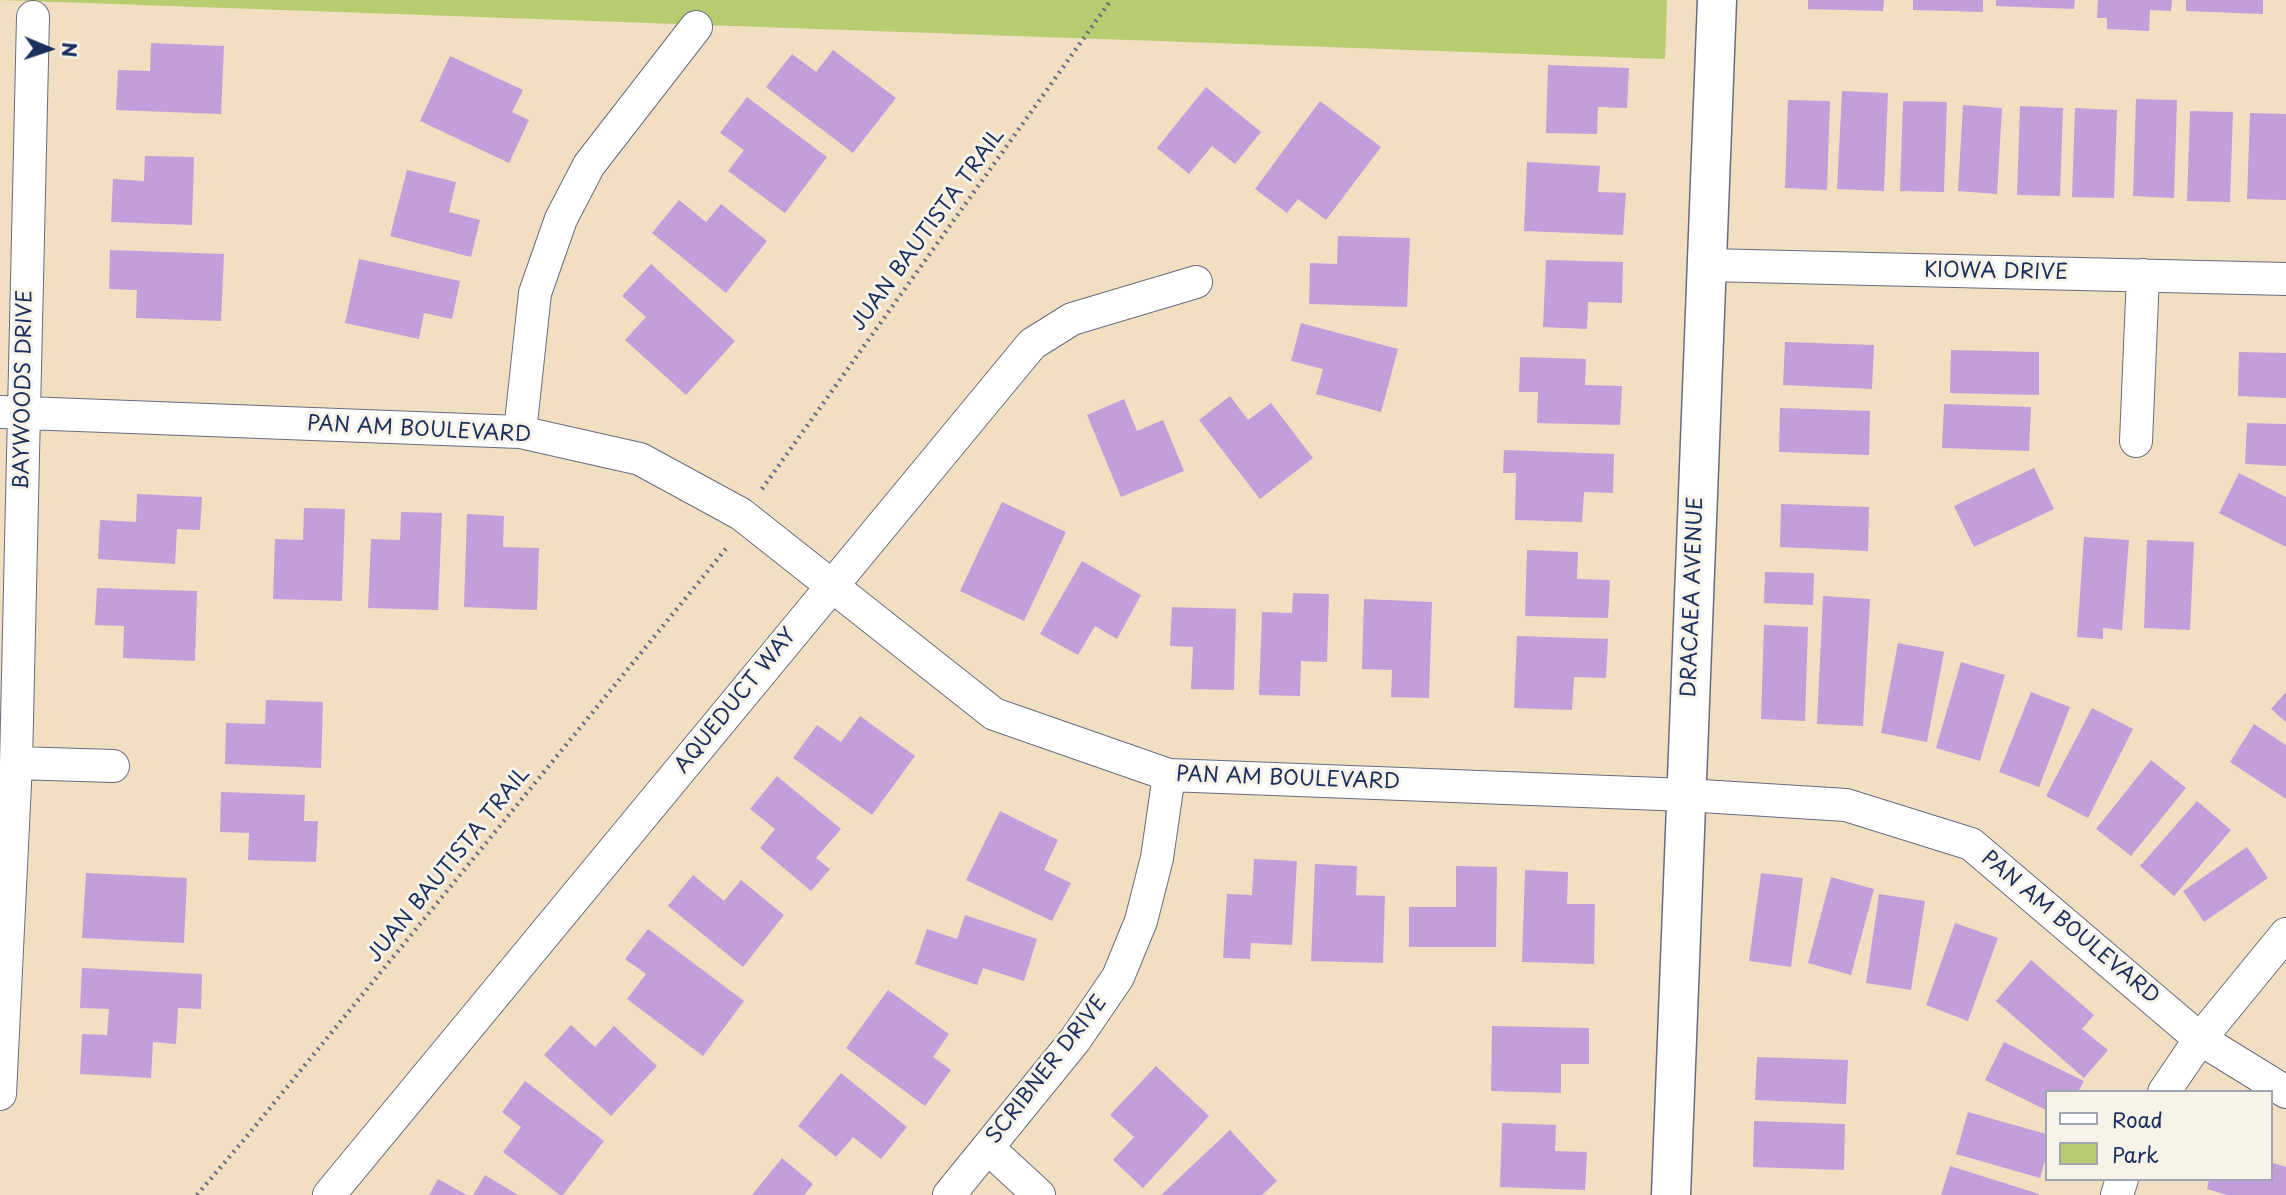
<!DOCTYPE html>
<html>
<head>
<meta charset="utf-8">
<style>
  body { margin:0 }
  #map { position:relative; width:2286px; height:1195px; overflow:hidden; background:#f2dfc1; font-family:"Playpen Sans",sans-serif }
  canvas { display:block }
  .legend { position:absolute; left:2045px; top:1090px; width:228px; height:91px; box-sizing:border-box; background:#f7f3e8; border:2px solid #9fa5b1; margin:0; padding:9px 12px; list-style:none; font-size:21px; color:#1b2f5e }
  .legend li { display:flex; align-items:center; gap:14px; height:35px }
  .legend b { width:35px; border:2px solid #9fa5b1 }
  .north { position:absolute; left:14px; top:14px; width:70px; height:70px; -webkit-text-stroke:5px #f7f3e8; paint-order:stroke; rotate:92deg; font-size:19px; font-weight:700; line-height:28px; text-align:center; color:#1b2f5e }
  .north::after { content:''; display:block; margin:auto; width:24px; height:32px; background:#1b2f5e; clip-path:polygon(50% 0,100% 100%,50% 72%,0 100%) }
</style>
</head>
<body>
<div id="map">
<canvas width="2286" height="1195"></canvas>
<ul class="legend">
<li><b style="height:9px;background:#fff"></b>Road</li>
<li><b style="height:19px;background:#b8cc70"></b>Park</li>
</ul>
<div class="north">N</div>
</div>
<script>
const context = document.querySelector('canvas').getContext('2d');
context.lineJoin = 'round';
function fillPath(path, color) { context.fillStyle = color; context.fill(path, 'evenodd'); }
function stroke(path, color, width, dash) { context.strokeStyle = color; context.lineWidth = width; context.lineCap = dash ? 'butt' : 'round'; context.setLineDash(dash || []); context.stroke(path); }
function label(font, color, halo, rows, align = 'center') {
  context.font = font + ' "Playpen Sans",sans-serif'; context.lineWidth = 6; context.setLineDash([]); context.textBaseline = 'middle'; context.strokeStyle = halo; context.fillStyle = color; for (const [text, x, y, turn = 0] of rows) {
    context.save(); context.translate(x, y); context.rotate((+turn || 0) * Math.PI / 180); context.textAlign = isNaN(turn) ? turn : align; if (halo) context.strokeText(text, 0, 0); context.fillText(text, 0, 0); context.restore();
  }
}
fillPath(new Path2D(`
  M0,0H1667L1665,59Z`), '#b8cc70');
fillPath(new Path2D(`
  M1808,0H1884L1883,11L1808,9Z
  M1913,0H1983V12L1913,10Z
  M1996,0H2075L2074,9L1996,6Z
  M2098,0H2172L2171,11L2150,10L2149,31L2107,29V18H2097Z
  M2186,0H2263V14L2186,11Z
  M151,43L224,46L221,114L116,110L118,70L150,71Z
  M833,50L896,98L853,153L766,87L792,54L816,72Z
  M450,56L523,90L512,112L529,120L509,163L420,121Z
  M1548,65L1629,68L1627,108L1598,107L1597,134L1546,133Z
  M1206,87L1261,132L1235,164L1212,146L1189,174L1157,148Z
  M1842,91L1888,93L1884,191L1837,189Z
  M747,97L827,157L785,213L728,171L744,150L720,133Z
  M2136,99L2177,100L2174,198L2133,196Z
  M1788,100L1830,101L1827,190L1785,188Z
  M1320,101L1381,147L1326,220L1298,199L1287,213L1255,189Z
  M1903,101L1947,102L1944,192L1900,191Z
  M1963,105L2002,108L1997,194L1958,191Z
  M2020,106L2063,108L2060,196L2017,195Z
  M2075,108L2117,110L2114,198L2072,197Z
  M2190,111L2233,112L2230,202L2187,201Z
  M2250,113L2286,114V200L2247,199Z
  M145,156L194,157L192,225L111,222L113,179L144,181Z
  M1527,162L1600,166L1598,192L1626,193L1623,235L1524,231Z
  M407,170L456,182L449,212L480,220L471,257L390,236Z
  M679,200L706,222L721,204L767,241L726,293L652,233Z
  M1338,236L1410,238L1407,307L1309,304L1310,263L1337,264Z
  M110,250L224,254L221,321L136,318L137,290L109,289Z
  M359,259L460,281L452,319L424,313L419,339L345,323Z
  M1546,260L1623,262L1622,303L1588,302L1587,329L1543,327Z
  M651,264L735,341L686,395L625,340L646,317L622,296Z
  M1301,323L1398,349L1381,412L1316,394L1323,369L1291,361Z
  M1785,342L1874,345L1872,389L1783,385Z
  M1951,350L2039,352V395L1950,393Z
  M2239,352L2286,353V398L2238,396Z
  M1520,357L1586,359L1585,385L1622,386L1620,425L1537,423L1538,392H1519Z
  M1230,396L1248,420L1271,403L1313,458L1260,499L1199,420Z
  M1124,399L1137,431L1163,420L1184,471L1121,497L1087,415Z
  M1944,404L2031,407L2029,451L1942,448Z
  M1780,408L1870,411L1869,455L1779,452Z
  M2247,423L2286,424V466L2245,464Z
  M1504,450L1614,454L1613,493L1584,492L1582,522L1515,520L1516,473H1503Z
  M2034,468L2054,509L1974,547L1954,506Z
  M2239,473L2286,497V547L2219,513Z
  M137,494L202,497L200,530L177,529L175,564L98,559L100,520L136,522Z
  M1002,502L1066,532L1024,621L960,591Z
  M1781,504L1869,507L1868,551L1780,547Z
  M304,508L345,509L342,601L273,599L275,539L303,540Z
  M401,512L442,513L438,610L368,608L371,539L400,540Z
  M467,514L504,516L503,547L539,548L537,610L464,607Z
  M2084,537L2129,540L2122,630L2103,628V639L2077,637Z
  M2147,540L2194,542L2190,630L2144,628Z
  M1527,550L1578,552L1577,579L1610,580L1608,618L1525,616Z
  M1082,561L1141,595L1117,639L1095,626L1078,655L1040,634Z
  M1765,572L1814,573L1813,605L1764,603Z
  M97,588L197,591L195,661L123,658L124,626L95,625Z
  M1293,593L1329,594L1327,662L1301,661L1300,696L1259,695L1262,612L1292,613Z
  M1823,596L1870,599L1863,726L1817,724Z
  M1364,599L1432,602L1429,698L1391,697L1392,670L1362,669Z
  M1172,607L1236,609L1234,690L1191,689L1193,647L1170,646Z
  M1764,625L1808,627L1805,721L1761,719Z
  M1517,636L1608,639L1606,678L1574,677L1572,710L1514,708Z
  M1898,643L1944,652L1927,742L1881,733Z
  M1961,662L2005,675L1980,761L1936,748Z
  M2031,692L2070,707L2039,787L1999,772Z
  M2286,692V722L2271,709Z
  M266,700L323,702L321,768L225,764L226,723L265,724Z
  M2092,708L2133,729L2088,818L2046,796Z
  M860,716L915,756L872,815L793,758L817,725L841,742Z
  M2254,724L2286,745V799L2230,762Z
  M2151,760L2186,788L2131,856L2096,829Z
  M777,776L841,829L816,858L830,869L811,891L760,848L775,829L750,809Z
  M221,792L305,795L304,821H318L316,862L248,860L249,833L220,832Z
  M2197,801L2231,830L2174,896L2140,866Z
  M1000,811L1058,840L1044,870L1071,883L1052,921L966,880Z
  M2247,847L2268,878L2204,922L2183,891Z
  M1254,859L1297,861L1292,945L1251,943L1250,959L1223,958L1227,894L1252,895Z
  M1315,864L1357,866L1356,895L1385,896L1383,963L1311,961Z
  M1456,866L1497,867L1496,947H1409V907H1456Z
  M1525,870L1568,872L1567,904H1595L1594,964L1522,962Z
  M86,873L187,878L184,943L82,938Z
  M1761,873L1803,878L1791,967L1749,961Z
  M693,875L724,901L741,880L784,915L743,967L668,906Z
  M1831,877L1874,889L1851,975L1808,963Z
  M1879,894L1925,901L1911,990L1866,983Z
  M965,915L1037,939L1024,981L983,968L977,985L915,964L927,929L957,939Z
  M1955,923L1998,938L1968,1021L1926,1005Z
  M648,929L744,1001L703,1056L627,999L646,974L625,959Z
  M2031,960L2094,1015L2082,1029L2108,1050L2084,1078L1996,1001Z
  M82,968L202,974L201,1009L178,1008L176,1044L153,1042L151,1078L80,1074L82,1034L107,1035L109,1009L80,1008Z
  M888,990L949,1034L933,1057L951,1070L925,1106L846,1048Z
  M571,1025L595,1047L614,1026L657,1066L611,1116L544,1055Z
  M1492,1026L1589,1028V1064H1561V1093L1491,1091Z
  M2004,1042L2084,1081L2078,1092H2046V1110L1985,1080Z
  M1757,1057L1848,1060L1846,1104L1755,1100Z
  M1156,1066L1209,1116L1143,1188L1113,1160L1134,1137L1110,1115Z
  M841,1073L907,1127L881,1159L853,1137L836,1157L798,1126Z
  M525,1081L604,1141L563,1195H560L503,1152L521,1127L502,1112Z
  M1968,1112L2046,1134V1157L2040,1178L1956,1154Z
  M1754,1121L1845,1124L1844,1170L1753,1167Z
  M1502,1123L1556,1125L1555,1151L1587,1152L1585,1190L1500,1187Z
  M1230,1130L1277,1181L1262,1195H1161Z
  M782,1158L813,1184L804,1195H752Z
  M2270,1162L2286,1167V1195H2227L2207,1189L2209,1179H2270Z
  M1950,1166L2039,1194V1195H1941Z
  M485,1175L518,1195H473Z
  M438,1179L467,1195H429Z`), '#c39edb');
const minor = new Path2D(`
  M1707,265L2286,279
  M0,412L520,432L640,459L741,514L994,714L1169,775L1686,795L1846,805L1971,844L2200,1039L2286,1092
  M520,432L535,293L561,219L589,165L696,27
  M2136,441L2143,275
  M16,763L113,766
  M2164,1092L2200,1039L2286,934
  M0,1094L16,763L33,17
  M988,1148L1039,1195
  M329,1195L1032,344L1072,319L1196,282
  M949,1195L1075,1040L1118,977L1141,921L1157,858L1169,775
  M2117,1195L2122,1179`);
const tertiary = new Path2D(`
  M1671,1195L1717,0`);
stroke(minor, '#666d81', 34);
stroke(tertiary, '#666d81', 41);
stroke(new Path2D(`
  M762,489L1111,0
  M197,1195L248,1135L729,545`), '#666d81', 4.5, [2, 5]);
stroke(minor, '#fff', 32);
stroke(tertiary, '#fff', 38);
label('21px', '#1b2f5e', '#f7f3e8', [
  ["JUAN BAUTISTA TRAIL",928,230,-54],
  ["KIOWA DRIVE",1996,272,1],
  ["BAYWOODS DRIVE",24,390,-89],
  ["PAN AM BOULEVARD",419,430,3],
  ["DRACAEA AVENUE",1693,597,-88],
  ["AQUEDUCT WAY",736,701,-51],
  ["PAN AM BOULEVARD",1288,779,2],
  ["JUAN BAUTISTA TRAIL",449,865,-51],
  ["PAN AM BOULEVARD",2070,928,40],
  ["SCRIBNER DRIVE",1047,1070,-52]
]);
</script>
</body>
</html>
